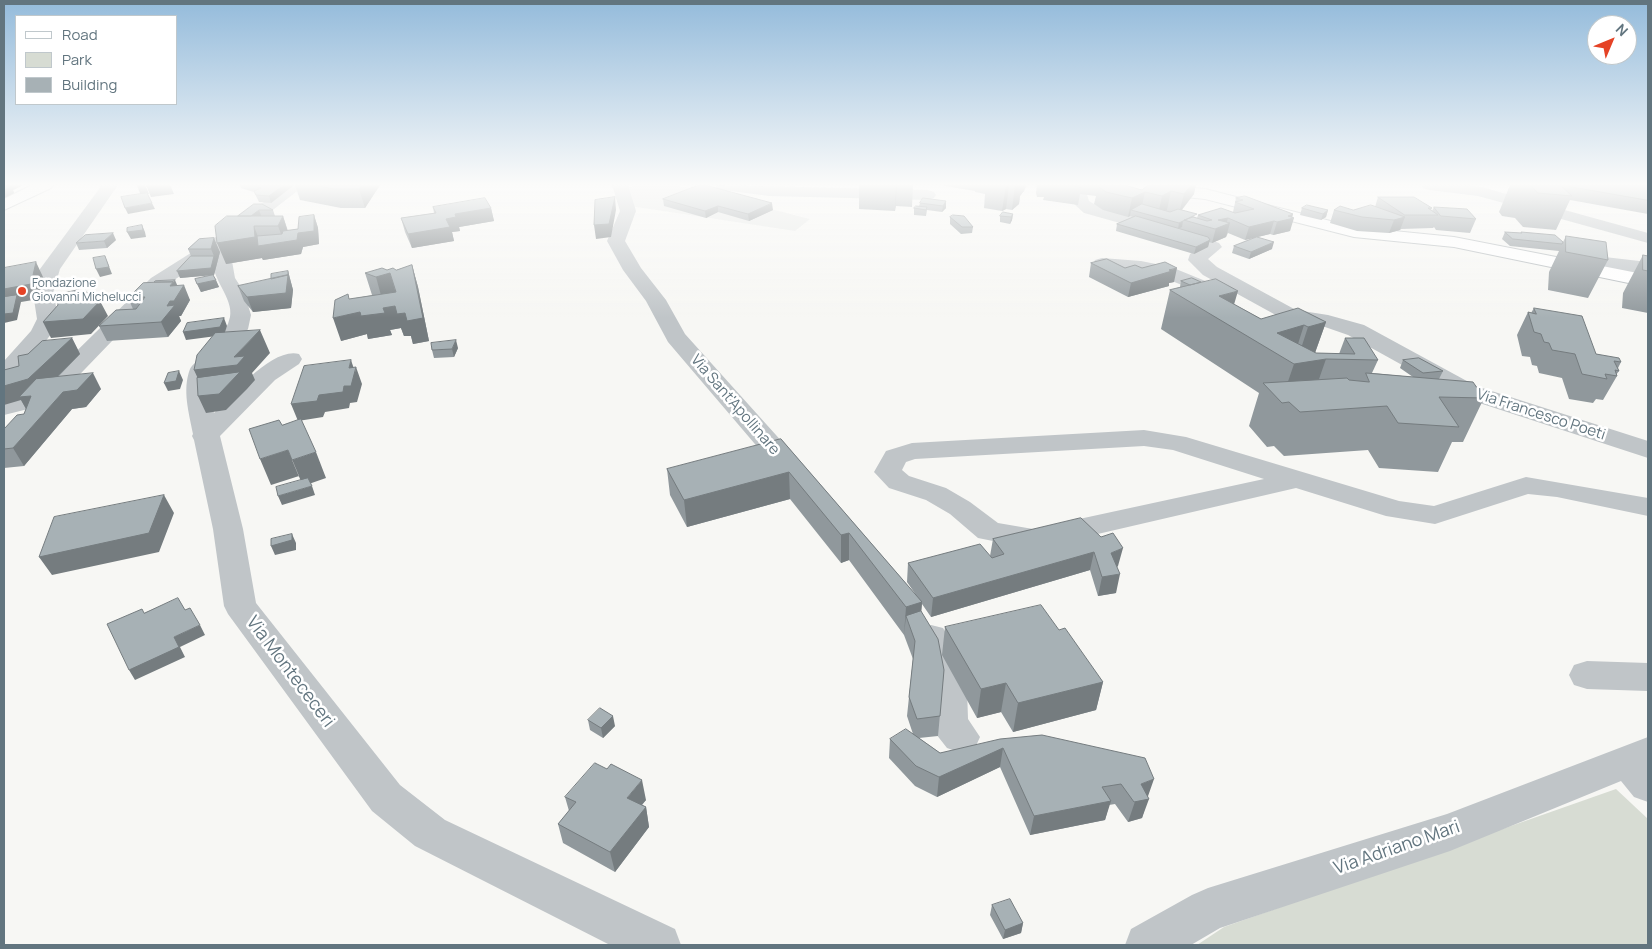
<!DOCTYPE html>
<html>
<head>
<meta charset="utf-8">
<style>
  body { margin:0 }
  #map { position:relative; width:1652px; height:949px; overflow:hidden; background:#f7f7f4; font-family:Manrope,sans-serif }
  canvas { display:block }
  .frame { position:absolute; inset:0; border:5px solid #62757f; pointer-events:none }
  .legend { position:absolute; left:15px; top:15px; width:162px; height:90px; box-sizing:border-box; background:#fff; border:1px solid #c0c8cc; margin:0; padding:6px 9px; list-style:none; font-size:15px; color:#62757f }
  .legend li { display:flex; align-items:center; gap:10px; height:25px }
  .legend b { width:25px; border:1px solid #c0c8cc }
  .north { position:absolute; left:1587px; top:15px; width:50px; height:50px; box-sizing:border-box; background:#fff; border:1px solid #c0c8cc; border-radius:50%; rotate:45deg; font-size:14px; font-weight:700; line-height:20px; text-align:center; color:#62757f }
  .north::after { content:''; display:block; margin:auto; width:18px; height:22px; background:#e54326; clip-path:polygon(50% 0,100% 100%,50% 72%,0 100%) }
</style>
</head>
<body>
<div id="map">
<canvas width="1652" height="949"></canvas>
<div class="frame"></div>
<ul class="legend">
<li><b style="height:6px;background:#fff"></b>Road</li>
<li><b style="height:14px;background:#d7dcd3"></b>Park</li>
<li><b style="height:14px;background:#a7b1b5"></b>Building</li>
</ul>
<div class="north">N</div>
</div>
<script>
const context = document.querySelector('canvas').getContext('2d');
context.lineJoin = 'round';
function fillPath(path, color) { context.fillStyle = color; context.fill(path, 'evenodd'); }
function stroke(path, color, width, dash) { context.strokeStyle = color; context.lineWidth = width; context.lineCap = dash ? 'butt' : 'round'; context.setLineDash(dash || []); context.stroke(path); }
function label(font, color, halo, rows, align = 'center') {
  context.font = font + ' Manrope,sans-serif'; context.lineWidth = 5; context.setLineDash([]); context.textBaseline = 'middle'; context.strokeStyle = halo; context.fillStyle = color; for (const [text, x, y, turn = 0] of rows) {
    context.save(); context.translate(x, y); context.rotate((+turn || 0) * Math.PI / 180); context.textAlign = isNaN(turn) ? turn : align; if (halo) context.strokeText(text, 0, 0); context.fillText(text, 0, 0); context.restore();
  }
}
fillPath(new Path2D(`
  M634,185H676L810,219L795,231L630,206L627,189Z`), '#e5e7e5');
fillPath(new Path2D(`
  M1616,789L1648,819V945H1197L1224,927Z`), '#d7dcd3');
const major = new Path2D(`
  M32,185H53L51,188L4,210V199Z
  M1108,185H1164L1205,189L1354,227L1454,237L1648,275V287L1454,247L1354,237L1205,199L1116,190L1110,188Z`);
stroke(major, '#b2b8bb', 2);
fillPath(new Path2D(`
  M102,185H118L60,269L53,293L59,319L52,333L30,361L12,378L4,380V361L31,331L37,319L33,293L40,269Z
  M287,185H305L229,244L235,278L244,292L251,315L248,329L235,348L213,371L210,398L214,413C233,395 272,347 299,354L302,359L299,364L275,380L220,436L243,529L256,603L400,785L445,820L675,929L681,945H610L415,846L372,811L228,614L224,606L213,529L194,440L192,436L193,434C189,413 182,390 190,369C192,365 197,361 201,358C213,346 226,335 230,317C234,298 210,278 212,255L165,286L59,396L32,408L4,415V401L41,386L151,278L213,239Z
  M612,185H628L636,211L625,241L641,268L666,300L685,334L803,465L807,471L803,477L793,479L783,477L668,342L646,301L623,270L607,241L620,211Z
  M715,185L928,190L934,192L936,195L934,198L928,200L769,196L723,190L717,188Z
  M1068,185H1084L1089,201L1096,205L1182,229L1219,243L1222,247L1208,259L1217,267L1296,310L1328,315L1364,325L1476,386L1648,441V458L1458,396L1348,335L1325,327L1283,319L1203,275L1188,260L1190,254L1199,248L1170,237L1084,213L1074,204Z
  M1421,185H1469L1485,188L1648,233V243L1478,196L1429,190L1423,188Z
  M1570,253L1648,262V274L1563,263L1561,259L1563,255Z
  M1102,258L1141,261L1171,267L1230,291L1233,295L1230,299L1223,301L1159,276L1095,268L1093,264L1095,260Z
  M1144,430L1186,437L1399,501L1434,506L1526,477L1648,498V516L1557,497L1528,494L1435,524L1386,516L1296,488L1033,549L978,538L950,514L926,500L889,488L874,472L886,451L912,443ZM1144,446L1173,450L1264,479L1033,529L998,523L970,502L946,488L909,476L902,470L906,462L915,459Z
  M931,625L943,628L954,647L962,667L967,689L968,719L980,737L975,748L961,753L947,748L936,734L930,723V689L927,667L914,637L919,628Z
  M1587,661L1648,663V691L1587,689L1574,685L1569,675L1574,665Z
  M1648,737V802L1634,797L1621,781L1450,851L1220,928L1191,945H1125L1131,929L1192,895L1208,888L1447,814Z`), '#c0c5c8');
fillPath(major, '#fff');
fillPath(new Path2D(`
  M4,185H23L13,190L14,193L4,198Z
  M240,185H294L271,203L259,202L254,192L241,188Z
  M295,185H380L365,208H341L300,200Z
  M859,185H913L912,207L896,206L895,211L859,209Z
  M940,185H1027L1024,191L1020,196L1019,204L1012,210L1006,209L1002,211L984,208L985,194L975,192V191Z
  M1037,185H1124L1142,190L1148,185L1194,194L1182,210L1197,218L1198,215L1233,212L1236,198L1292,217L1290,231L1273,235L1270,234L1258,237L1272,249L1249,259L1232,253L1234,246L1254,238L1245,240L1228,233L1226,237L1212,243L1209,242L1208,247L1194,254L1116,231L1117,224L1133,217L1130,216L1128,217L1103,210L1094,204L1096,196L1080,194L1078,205L1043,200L1044,197H1037L1036,193Z
  M1510,185H1648V214L1570,200L1556,230L1523,227L1515,218L1502,216L1499,212Z
  M1378,197L1432,208L1431,210L1432,211L1434,207L1476,219L1470,233L1436,230L1434,227L1433,228L1401,229L1400,230L1389,233L1357,231L1330,223L1334,210H1353L1375,207Z
  M663,199L773,210L749,221L718,212L706,218L664,206Z
  M946,201V208L942,212L927,210L926,216L914,215V208L919,206L920,203Z
  M254,204L273,210L275,216H283L288,231L298,229L314,215L318,228L319,244L303,247L301,254L263,260L262,258L226,264L238,216Z
  M433,207L491,208L494,221L459,227L460,231L452,232L454,241L412,248L405,232L401,218L434,213Z
  M1302,208L1328,210L1326,217L1321,220L1300,215Z
  M1013,214L1012,220L1010,224L1000,222V216Z
  M950,217L973,227L972,233L961,234L950,224Z
  M1505,232L1520,233L1521,232L1563,242L1566,236L1608,260L1588,298L1548,290L1549,272L1559,251L1510,246L1502,239Z
  M199,239L220,252L214,275H213L219,287L201,292L195,279L211,275L180,278L191,256L188,249Z
  M116,240L107,248L79,250L76,243Z
  M1643,255L1648,256V313L1622,308L1623,293Z
  M1091,263L1125,268L1174,282L1169,283V286L1128,297L1089,277Z
  M412,265L418,287L429,341L413,344L411,336H404L401,328L390,330L392,335L368,339L367,334L341,341L350,299L373,295H372L365,273L387,270H396Z
  M288,271L293,290L291,308L253,312L244,301L238,286L271,279Z
  M1181,281L1201,283L1234,304L1261,319L1326,322L1315,353L1339,354L1345,338L1378,360L1372,373L1413,377L1400,368L1403,360L1443,371L1439,379L1484,398L1463,442H1452L1438,472L1379,468L1368,450L1284,456L1274,446L1267,447L1249,426L1259,393L1161,329L1170,290L1180,287Z
  M177,286L190,300L181,316H179L181,321L168,337L107,341L99,326L133,309L128,298Z
  M1534,308L1596,354L1621,362L1618,368L1619,371L1616,375L1617,376L1603,400L1596,399L1593,403L1569,399L1562,378L1539,373L1537,366L1532,365L1530,357L1522,356L1517,335L1528,312L1531,313Z
  M72,338L80,354L58,377L101,389L86,407L72,409L24,466L4,468V429L24,414L26,409L21,400L19,366L28,354Z
  M458,348L454,357L434,358L432,350Z
  M781,439L916,595L907,582L908,563L990,556L993,539L1081,518L1118,566L1117,567L1116,593L1098,596L1090,570L931,617L922,604L921,611L944,670L938,736L919,738L940,753L1042,735L1148,797L1142,818L1128,822L1115,804L1109,805L1105,820L1030,835L1000,767L937,797L915,786L889,758L890,739L913,734L907,716L913,659L904,635L849,560L841,563L790,499L687,527L670,495L667,469Z
  M945,627L1059,630L1103,682L1096,710L1013,732L1001,712L977,718L942,655Z
  M588,720L615,726L603,738L590,730Z
  M565,797L646,800L642,805L646,807L649,827L615,872L563,843L558,824L569,811Z
  M992,905L1023,923L1021,933L1003,939L990,915Z`), '#90989c');
fillPath(new Path2D(`
  M9,185H23L13,190L14,193L4,198V190L10,187Z
  M137,185H145L149,194L141,196Z
  M146,185H170L174,194L151,197Z
  M281,185H294L271,203L269,196Z
  M362,185H380L365,208L359,189Z
  M896,185H897L895,211Z
  M1006,185H1009L1006,209L1002,211Z
  M1015,185H1025L1024,191L1020,196L1019,204L1012,210Z
  M1191,185H1196L1194,194L1179,213L1184,194Z
  M1171,191L1167,210L1158,215L1162,196Z
  M1145,192L1141,210H1131L1130,216L1128,217L1132,198Z
  M615,197L616,210L611,237L596,239L594,225Z
  M946,201V208L942,212L943,206Z
  M152,203L155,209L128,214L125,208Z
  M772,203L773,210L749,221L748,214Z
  M718,206V212L706,218L705,211Z
  M491,208L494,221L459,227L460,231L452,232L454,241L412,248L408,234L446,219L455,214Z
  M259,210L264,223L254,226L261,245L284,242L278,226L283,216L289,236L298,233L314,215L318,228L319,244L303,247L301,254L263,260L262,258L226,264L217,243L243,221Z
  M1328,210L1326,217L1321,220L1323,214Z
  M1013,214L1012,220L1010,224L1011,217Z
  M1293,214L1292,219L1294,218L1290,231L1273,235L1277,222L1288,216Z
  M1405,217L1400,230L1389,233L1394,220Z
  M1228,218L1226,225L1230,223L1226,237L1212,243L1218,220Z
  M1183,221L1182,227L1178,229L1179,223Z
  M1274,221L1270,234L1245,240L1249,227Z
  M142,225L145,232L146,237L131,239L127,232Z
  M113,233L116,240L107,248L104,241Z
  M214,238L220,252L214,275L180,278L177,271L214,256L211,249Z
  M1210,240L1208,247L1194,254L1196,247Z
  M1274,242L1272,249L1249,259L1251,252Z
  M105,256L112,274L100,277L96,269Z
  M36,262L43,277L39,299L21,302L17,320L4,323V289Z
  M412,265L418,287L429,341L413,344L411,336H404L401,328L390,330L392,335L368,339L367,334L341,341L333,318L354,313L395,306Z
  M1177,268L1174,282L1169,283V286L1128,297L1131,283Z
  M288,271L293,290L291,308L253,312L247,297Z
  M390,273L396,294L382,299L376,277Z
  M175,280L178,287L184,285L190,300L181,316H179L181,321L168,337L161,322L167,306V289Z
  M216,280L219,287L201,292L197,284Z
  M1238,291L1228,325L1219,296Z
  M87,292L95,306L100,301L108,316L91,334L51,338L43,322L89,301Z
  M224,318L227,326L224,335L186,340L183,332Z
  M1326,322L1312,361L1326,359L1311,402H1281L1294,364H1296L1308,327Z
  M1304,325L1292,363L1277,333Z
  M260,330L270,353L252,373L255,380L247,389L226,410L206,413L198,396L205,394L194,370L234,357Z
  M72,338L80,354L38,396L29,414L21,400L4,405V386Z
  M456,340L458,348L454,357L452,349Z
  M351,360L355,372L356,367L362,384L357,402L350,403L349,408L325,412L323,417L298,421L291,404L319,395L349,368Z
  M179,371L183,380L180,389L168,391L164,383Z
  M93,373L101,389L86,407L72,409L24,466L13,448L63,392Z
  M288,450L299,476L271,485L260,459Z
  M316,452L326,478L303,486L292,460Z
  M789,472L790,499L687,527L684,500Z
  M312,486L315,495L282,505L278,496Z
  M164,495L174,513L159,552L52,575L39,557Z
  M849,533V560L841,563V535Z
  M292,534L296,543V550L275,555L271,546Z
  M1123,548L1118,566L1106,572L1111,553Z
  M1094,552L1090,570L931,617L933,598Z
  M1120,574L1116,593L1098,596L1102,577Z
  M922,602L920,630L906,616L904,635L906,607Z
  M200,625L205,635L180,647L185,657L135,680L129,670L174,637Z
  M1103,682L1096,710L1013,732L1018,703Z
  M1006,683L1001,712L977,718L981,689Z
  M613,716L615,726L603,738L601,728Z
  M1003,748L1000,767L937,797L939,777Z
  M1154,779L1147,799H1149L1142,818L1128,822L1141,784Z
  M642,780L646,800L631,817L627,798Z
  M1111,801L1105,820L1030,835L1034,816Z
  M646,807L649,827L615,872L610,852Z
  M1023,923L1021,933L1003,939L1005,930Z`), '#757c7f');
const building = new Path2D(`
  M251,185H284L269,196L256,195L254,191L261,188Z
  M313,185H362L359,189H335Z
  M699,185H705L772,203L748,214L718,206L705,211L663,199Z
  M1070,185H1081V187Z
  M1108,185H1124L1142,190L1148,185H1191L1184,194L1171,191L1162,196L1145,192L1132,198L1106,192L1098,186Z
  M1531,185H1560L1572,196L1538,193Z
  M1561,185H1648V200Z
  M4,187H11L4,190Z
  M147,193L152,203L125,208L121,197Z
  M1245,196L1293,214L1288,216L1294,218L1277,222L1274,221L1249,227L1228,218L1218,220L1230,223L1215,229L1184,220L1193,217L1207,221L1212,220L1198,215L1221,208L1235,213L1254,209L1235,202L1243,200L1236,198Z
  M615,197L609,224L594,225L595,200Z
  M1378,197H1414L1432,208H1428L1438,215H1405Z
  M485,198L491,208L455,214L456,217L446,219L450,227L408,234L401,218L436,213L433,207Z
  M923,198L946,201L943,206L920,203Z
  M254,204H262L273,210H259L251,216H238Z
  M1142,204L1170,212L1178,209L1197,214L1179,223L1131,210Z
  M1307,205L1328,210L1323,214L1302,208Z
  M1371,205L1405,217L1394,220L1362,217L1334,210L1340,206L1353,210Z
  M916,206L927,207L926,210L914,208Z
  M1434,207L1467,209L1476,219L1441,216Z
  M1003,212L1013,214L1011,217L1000,216Z
  M314,215V231L298,233L297,240L258,246L257,236L282,234L283,231L298,229L299,217Z
  M953,215L964,216L973,227H962L950,217Z
  M227,216H283L278,226H254L255,237L217,243L215,226Z
  M1136,216L1208,237L1210,240L1196,247L1117,224Z
  M142,225L143,230L127,232V228Z
  M1505,232L1522,233L1521,232L1555,235L1563,242L1562,244L1513,239Z
  M113,233L104,241L76,243L85,235Z
  M1566,236L1606,242L1608,260L1566,252Z
  M1257,237L1274,242L1251,252L1234,246Z
  M214,238L211,249H188L199,239Z
  M1643,255L1648,256V271L1643,270Z
  M105,256L109,267L96,269L93,258Z
  M191,256H214L211,268L177,271Z
  M1107,259L1125,268L1135,265L1142,268L1165,262L1177,268L1169,270L1172,271L1131,283L1091,263Z
  M36,262L31,284L4,289V268Z
  M412,265L423,318L407,321L405,313L397,314L395,306L383,308L385,313L361,316L360,312L333,318L335,300L348,294L349,299L396,292L390,273L376,277L365,273L382,268L387,270L393,268L396,270Z
  M288,271V276V275L271,279V274Z
  M213,275L216,280L197,284L195,279Z
  M288,275L286,293L247,297L238,286Z
  M1192,278L1201,282L1190,285L1181,281Z
  M1216,279L1238,291L1219,296L1261,319L1298,308L1326,322L1308,327L1304,325L1277,333L1316,353L1355,354L1345,338H1364L1378,360L1326,359L1294,364L1170,290Z
  M175,280L172,282H154L155,281Z
  M173,282L170,286L184,285L174,301H170L167,306L175,305L161,322L99,326L116,310L136,309L145,297L128,298L143,283Z
  M79,290L81,294L87,292L89,301H100L83,319L43,322L58,305L56,295Z
  M17,295L13,313L4,314V297Z
  M1534,308L1582,316L1596,354L1619,358L1621,362L1614,361L1619,371L1615,370L1617,376L1605,374L1607,379L1582,374L1575,354L1552,350L1549,343L1544,342L1541,334L1534,332L1528,312L1536,314Z
  M224,318L220,327L183,332L187,323Z
  M260,330L234,357L245,356L237,365L194,370L197,355L215,333Z
  M72,338L28,379L4,386V370L19,366L18,356L28,354L42,341Z
  M456,340L452,349L432,350L431,343Z
  M1419,358L1443,371L1423,373L1403,360Z
  M351,360L349,368L356,367L351,386H344L343,392L319,395L317,401L291,404L304,366Z
  M179,371L176,381L164,383L168,373Z
  M240,372L219,394L198,396L197,378Z
  M93,373L77,390L63,392L13,448L4,449V429L17,415L24,414L31,396L19,397L36,379Z
  M1366,373L1473,382L1484,398L1439,397L1459,427L1398,423L1387,406L1300,412L1289,402L1282,403L1263,383L1347,378L1349,380L1369,382Z
  M301,419L316,452L292,460L288,450L260,459L249,429L279,420L282,425Z
  M781,439L922,602L906,607L849,533L841,535L789,472L684,500L667,469Z
  M308,478L312,486L278,496L276,487Z
  M164,495L149,533L39,557L54,517Z
  M1081,518L1101,537L1113,533L1123,548L1111,553L1120,574L1102,577L1094,552L933,598L908,563L980,544L992,558L1004,554L993,539Z
  M292,534V540L271,546V539Z
  M178,598L185,610L190,608L200,625L174,637L179,647L129,670L107,624L142,609L144,613Z
  M1041,605L1059,630L1065,628L1103,682L1018,703L1006,683L981,689L945,627Z
  M921,611L938,639L944,670L940,716L917,719L909,697L915,641L906,616Z
  M600,708L613,716L601,728L588,720Z
  M906,729L940,753L1000,739L1042,735L1145,758L1154,779L1141,784L1149,799L1134,802L1121,784L1102,787L1111,801L1034,816L1003,748L939,777L916,766L890,739Z
  M595,763L607,769L611,764L642,780L627,798L646,807L610,852L558,824L576,802L565,797Z
  M1010,899L1023,923L1005,930L992,905Z`);
fillPath(building, '#a7b1b5');
stroke(building, '#757c7f', 1);
const sky = context.createLinearGradient(0, 0, 0, 318);
sky.addColorStop(0, '#94bbdb');
sky.addColorStop(0.58, '#fbfbfa');
sky.addColorStop(1, '#fbfbfa00');
context.fillStyle = sky;
context.fillRect(0, 0, 1652, 318);
for (const [x, y, r, color] of [
  [22,291,5,"#e54326"]
]) { const dot = new Path2D(); dot.arc(x, y, r, 0, 2 * Math.PI); context.fillStyle = color; context.fill(dot); stroke(dot, '#fff', 2); }
label('12px', '#62757f', '#fff', [
  ["Fondazione",32,284],
  ["Giovanni Michelucci",32,298]
], 'left');
label('15px', '#62757f', '#fff', [
  ["Via Sant'Apollinare",735,405,49],
  ["Via Francesco Poeti",1541,415,18]
]);
label('18px', '#62757f', '#fff', [
  ["Via Montececeri",290,672,53],
  ["Via Adriano Mari",1397,848,-19]
]);
</script>
</body>
</html>
